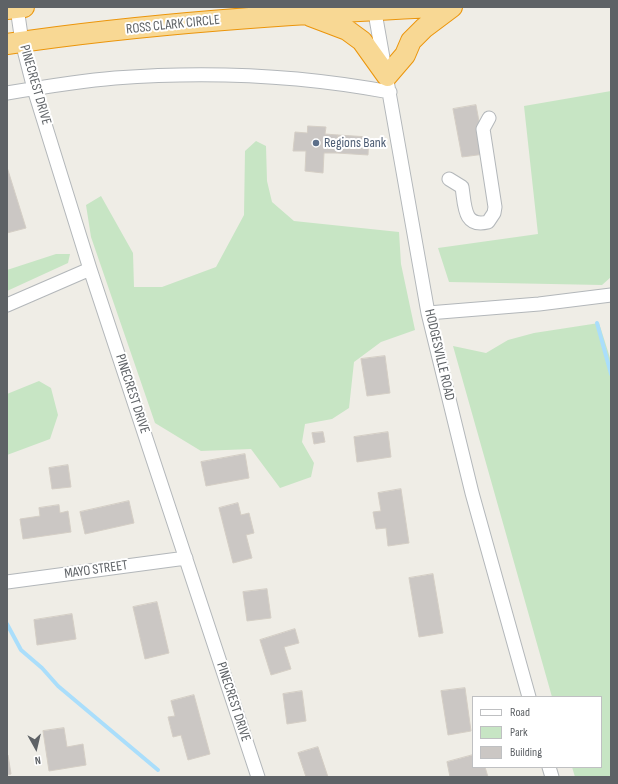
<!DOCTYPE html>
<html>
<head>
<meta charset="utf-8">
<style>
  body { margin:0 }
  #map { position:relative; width:618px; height:784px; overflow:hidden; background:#efede6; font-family:"Sofia Sans Condensed",sans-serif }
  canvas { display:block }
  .frame { position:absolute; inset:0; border:8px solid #5e6266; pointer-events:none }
  .legend { position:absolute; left:472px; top:696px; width:130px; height:72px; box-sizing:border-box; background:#fff; border:1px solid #bfc0c2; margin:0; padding:5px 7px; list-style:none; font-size:12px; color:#5e6266 }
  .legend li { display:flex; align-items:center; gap:8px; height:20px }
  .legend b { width:20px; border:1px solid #bfc0c2 }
  .north { position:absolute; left:16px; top:728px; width:40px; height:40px; -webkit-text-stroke:3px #fff; paint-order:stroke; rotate:172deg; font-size:11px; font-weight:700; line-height:16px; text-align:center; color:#5e6266 }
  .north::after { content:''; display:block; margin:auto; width:14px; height:18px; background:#5e6266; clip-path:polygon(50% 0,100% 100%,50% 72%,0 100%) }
</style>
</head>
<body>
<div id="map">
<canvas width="618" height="784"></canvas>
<div class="frame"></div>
<ul class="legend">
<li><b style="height:5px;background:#fff"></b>Road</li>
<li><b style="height:11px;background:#c7e5c4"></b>Park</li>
<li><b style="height:11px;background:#cbc7c4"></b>Building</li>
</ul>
<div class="north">N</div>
</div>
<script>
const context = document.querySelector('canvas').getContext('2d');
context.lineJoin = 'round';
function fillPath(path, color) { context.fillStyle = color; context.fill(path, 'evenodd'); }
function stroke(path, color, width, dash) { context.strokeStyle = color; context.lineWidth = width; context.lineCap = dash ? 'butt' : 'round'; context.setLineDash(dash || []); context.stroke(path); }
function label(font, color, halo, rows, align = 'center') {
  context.font = font + ' "Sofia Sans Condensed",sans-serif'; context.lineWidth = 4; context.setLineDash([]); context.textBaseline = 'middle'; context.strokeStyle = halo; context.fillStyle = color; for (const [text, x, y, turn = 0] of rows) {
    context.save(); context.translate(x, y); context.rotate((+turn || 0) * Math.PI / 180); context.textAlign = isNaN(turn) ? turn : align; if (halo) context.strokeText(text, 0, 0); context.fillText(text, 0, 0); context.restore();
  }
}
fillPath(new Path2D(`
  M611,91V277L602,285L449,282L438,248L538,234L524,106Z
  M256,141L266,146L267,181L272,202L294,221L399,232L401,264L415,330L381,342L354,362L349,408L332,419L305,424L302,442L314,463L311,477L280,488L251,449L201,451L155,423L91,237L86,205L101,196L133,253L134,287H162L216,267L244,215L245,151Z
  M56,254H70L68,263L7,291V270Z
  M599,323L611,361V777H575L572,767H601V697H552L453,346L486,353L508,340L534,333Z
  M39,381L51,388L58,415L50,439L7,455V394Z`), '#c7e5c4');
stroke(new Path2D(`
  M597,323L611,374
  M7,624L21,650L42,668L58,686L158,770`), '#aadefb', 4);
const building = new Path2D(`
  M476,105L485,154L462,157L453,109Z
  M308,126L326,127L325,134L338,135L337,153H324L323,173L305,171L306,151H293L295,132L307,133Z
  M338,135L369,137L368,155L337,153Z
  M7,167L26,228L7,233Z
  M385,356L390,393L367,396L361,359Z
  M323,432L325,442L314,444L312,433Z
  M388,432L391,457L357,462L354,437Z
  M245,454L249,478L206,486L201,462Z
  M68,465L71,487L52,489L49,468Z
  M401,489L409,543L388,546L386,528L376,529L373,512L381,511L378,493Z
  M129,501L134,523L85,534L80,512Z
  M238,503L241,515L249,513L254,533L246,535L252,558L233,563L219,508Z
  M59,505L60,513L68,511L71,532L23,539L20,519L40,516L39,508Z
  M433,574L443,633L419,637L409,578Z
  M267,589L271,618L247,621L243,592Z
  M157,602L169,653L145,659L133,607Z
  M72,614L76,639L37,645L34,620Z
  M295,629L299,643L284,647L291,669L271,675L260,640Z
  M465,688L471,731L448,735L441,691Z
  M302,691L306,721L287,724L283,694Z
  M194,695L210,754L188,760L181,735L173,737L168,717L175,716L171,701Z
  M64,728L67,747L83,744L86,765L49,771L43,731Z
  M318,747L328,777H306L298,753Z
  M7,755H8L11,774L7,775Z
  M473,755V767H485L488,777H450L447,762Z`);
fillPath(building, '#cbc7c4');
stroke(building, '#d4cec5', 1);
const minor = new Path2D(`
  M374,7L428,313L472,493L529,697
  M17,8L22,42L34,89L90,269L258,777
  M7,93C43,87 79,81 115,78C207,71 300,75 390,92
  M449,179L462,187C465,205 463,228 488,222L494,213L495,207L483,129L489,118
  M7,305L90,269
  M428,313L539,304L611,295
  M7,582L186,558
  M549,767L552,777`);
const highway = new Path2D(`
  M7,9L24,7
  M310,16L347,30L362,41L387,76L405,55L411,41L424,28L452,7
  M7,44C149,23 292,14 435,7`);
stroke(minor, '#b3b7ba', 15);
stroke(highway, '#eb950b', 22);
stroke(minor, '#fff', 13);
stroke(highway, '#f8d894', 20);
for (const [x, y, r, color] of [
  [316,143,4,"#5c6f8a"]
]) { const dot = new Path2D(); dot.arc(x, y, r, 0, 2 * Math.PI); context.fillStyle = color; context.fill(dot); stroke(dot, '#fff', 1.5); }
label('14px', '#5e6266', '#fff', [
  ["ROSS CLARK CIRCLE",173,25,-6],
  ["PINECREST DRIVE",35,85,74],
  ["HODGESVILLE ROAD",439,355,77],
  ["PINECREST DRIVE",132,394,72],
  ["MAYO STREET",96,570,-8],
  ["PINECREST DRIVE",233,702,72]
]);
label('14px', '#4e5e75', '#fff', [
  ["Regions Bank",324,143]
], 'left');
</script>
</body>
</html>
